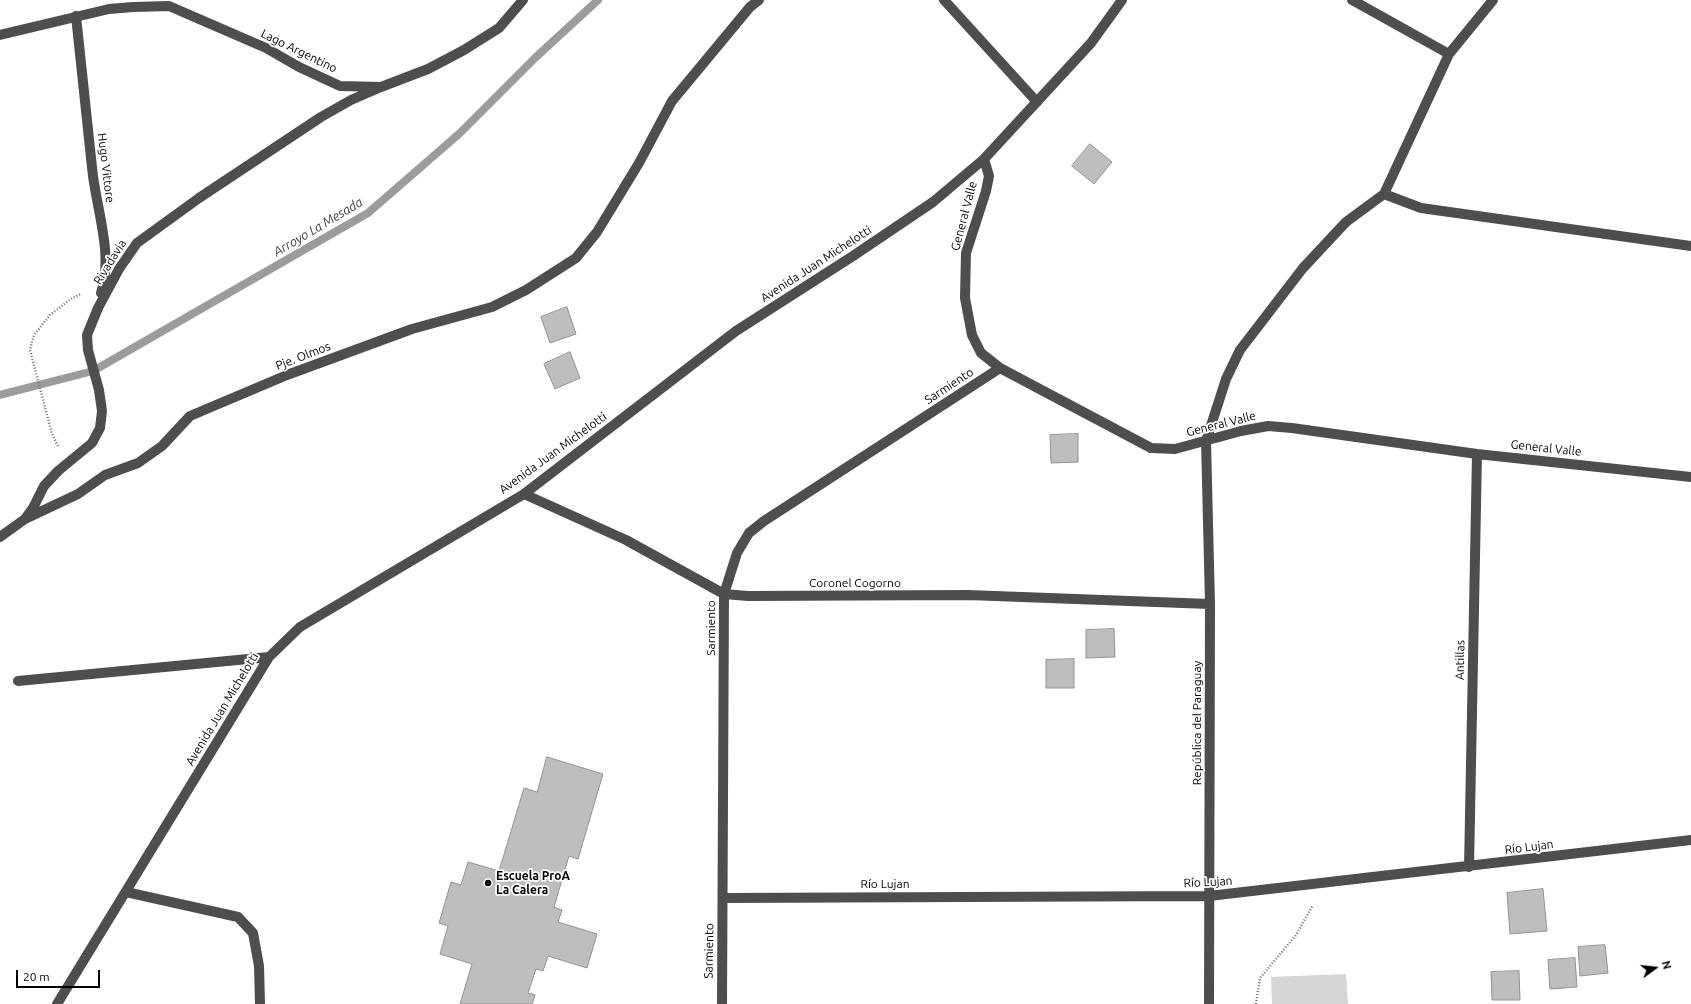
<!DOCTYPE html>
<html>
<head>
<meta charset="utf-8">
<style>
  body { margin:0 }
  #map { position:relative; width:1691px; height:1004px; overflow:hidden; background:#fff; font-family:Ubuntu,sans-serif }
  canvas { display:block }
  .north { position:absolute; left:1635px; top:948px; width:40px; height:40px; -webkit-text-stroke:3px #fff; paint-order:stroke; rotate:75deg; font-size:11px; font-weight:700; line-height:16px; text-align:center; color:#000 }
  .north::after { content:''; display:block; margin:auto; width:14px; height:18px; background:#000; clip-path:polygon(50% 0,100% 100%,50% 72%,0 100%) }
  .scale { position:absolute; left:16px; top:970px; width:84px; height:18px; box-sizing:border-box; border:2px solid #000; border-top:0; padding-left:5px; font-size:12px; line-height:14px; white-space:nowrap; color:#000; -webkit-text-stroke:3px #fff; paint-order:stroke }
</style>
</head>
<body>
<div id="map">
<canvas width="1691" height="1004"></canvas>
<div class="north">N</div>
<div class="scale">20 m</div>
</div>
<script>
const context = document.querySelector('canvas').getContext('2d');
context.lineJoin = 'round';
function fillPath(path, color) { context.fillStyle = color; context.fill(path, 'evenodd'); }
function stroke(path, color, width, dash) { context.strokeStyle = color; context.lineWidth = width; context.lineCap = dash ? 'butt' : 'round'; context.setLineDash(dash || []); context.stroke(path); }
function label(font, color, halo, rows, align = 'center') {
  context.font = font + ' Ubuntu,sans-serif'; context.lineWidth = 3.5; context.setLineDash([]); context.textBaseline = 'middle'; context.strokeStyle = halo; context.fillStyle = color; for (const [text, x, y, turn = 0] of rows) {
    context.save(); context.translate(x, y); context.rotate((+turn || 0) * Math.PI / 180); context.textAlign = isNaN(turn) ? turn : align; if (halo) context.strokeText(text, 0, 0); context.fillText(text, 0, 0); context.restore();
  }
}
fillPath(new Path2D(`
  M1346,974L1348,1004H1272L1271,977Z`), '#d5d5d5');
stroke(new Path2D(`
  M0,395L93,371L368,213L460,133L536,57L598,0`), '#9c9c9c', 8);
const building = new Path2D(`
  M1090,144L1112,162L1094,184L1072,166Z
  M567,307L576,334L550,343L541,317Z
  M570,352L580,378L555,389L544,364Z
  M1078,434V462L1051,463L1050,435Z
  M1114,629L1115,657L1086,658V630Z
  M1074,659V688H1046V660Z
  M547,757L603,774L578,859L569,856L554,907L562,910L558,922L597,934L587,968L548,956L543,971L536,969L528,993L535,995L532,1004H460L472,964L440,954L448,926L439,923L451,882L461,885L468,862L499,871L524,788L537,792Z
  M1543,889L1547,931L1510,934L1507,893Z
  M1605,945L1608,973L1580,976L1578,947Z
  M1575,958L1577,987L1550,989L1548,960Z
  M1519,971L1520,1000H1492L1491,972Z`);
fillPath(building, '#bebebe');
stroke(building, '#929292', 1);
stroke(new Path2D(`
  M58,446L52,434L30,350L34,335L50,315L72,298L81,294
  M1256,1004L1260,978L1296,935L1313,905`), '#707070', 2.5, [1, 2]);
stroke(new Path2D(`
  M944,0L1037,102
  M1352,0L1449,54
  M76,16C82,70 87,123 93,176C98,214 113,256 101,293
  M0,35L109,9L133,7L169,6L266,48L299,67L340,86L381,87L428,69L464,50L499,28L523,0
  M984,159L989,176L986,191L966,253L965,298L972,335L981,353L1000,368L1151,448L1175,449L1241,431L1268,426L1292,428L1477,454L1691,477
  M1384,194L1421,208L1691,246
  M524,494L626,540L724,594L748,596L968,595L1210,604
  M25,519L78,494L105,475L138,463L162,446L190,416L287,375L412,329L492,307L526,290L576,258L597,232L639,163L672,101L750,7L759,0
  M0,537L25,519L33,508L44,486L58,471L92,443L100,428L102,411L99,390L88,350L87,335L98,308L119,269L137,243L199,198L321,117L351,100L381,87
  M18,681L269,657
  M1469,867L1477,454
  M126,892L238,917L253,933L259,966L260,1004
  M723,898L1209,896L1691,840
  M57,1004L269,657L300,627L524,494L736,331L853,256L933,202L984,159L1091,43L1122,0
  M722,1004L724,594L737,553L749,533L764,521L1000,368
  M1209,1004L1210,604L1206,441L1226,379L1240,350L1303,268L1346,222L1384,194L1449,54L1493,0`), '#4e4e4e', 10);
for (const [x, y, r, color] of [
  [488,883,4,"#000"]
]) { const dot = new Path2D(); dot.arc(x, y, r, 0, 2 * Math.PI); context.fillStyle = color; context.fill(dot); stroke(dot, '#fff', 1.5); }
label('12px', '#000', '#fff', [
  ["Lago Argentino",299,51,26],
  ["Hugo Vittore",106,168,83],
  ["General Valle",964,216,-75],
  ["Rivadavia",110,262,-58],
  ["Avenida Juan Michelotti",816,264,-33],
  ["Pje. Olmos",303,356,-21],
  ["Sarmiento",949,386,-33],
  ["General Valle",1221,424,-14],
  ["General Valle",1546,448,6],
  ["Avenida Juan Michelotti",553,453,-36],
  ["Coronel Cogorno",855,583],
  ["Sarmiento",711,628,-90],
  ["Antillas",1460,660,-89],
  ["Avenida Juan Michelotti",222,709,-59],
  ["República del Paraguay",1197,723,-90],
  ["Río Lujan",1529,847,-7],
  ["Río Lujan",1208,882,-3],
  ["Río Lujan",885,884],
  ["Sarmiento",709,951,-89]
]);
label('bold 12px', '#000', '#fff', [
  ["Escuela ProA",496,876],
  ["La Calera",496,890]
], 'left');
label('italic 13px', '#3d3d3d', '#fff', [
  ["Arroyo La Mesada",318,227,-31]
]);
</script>
</body>
</html>
